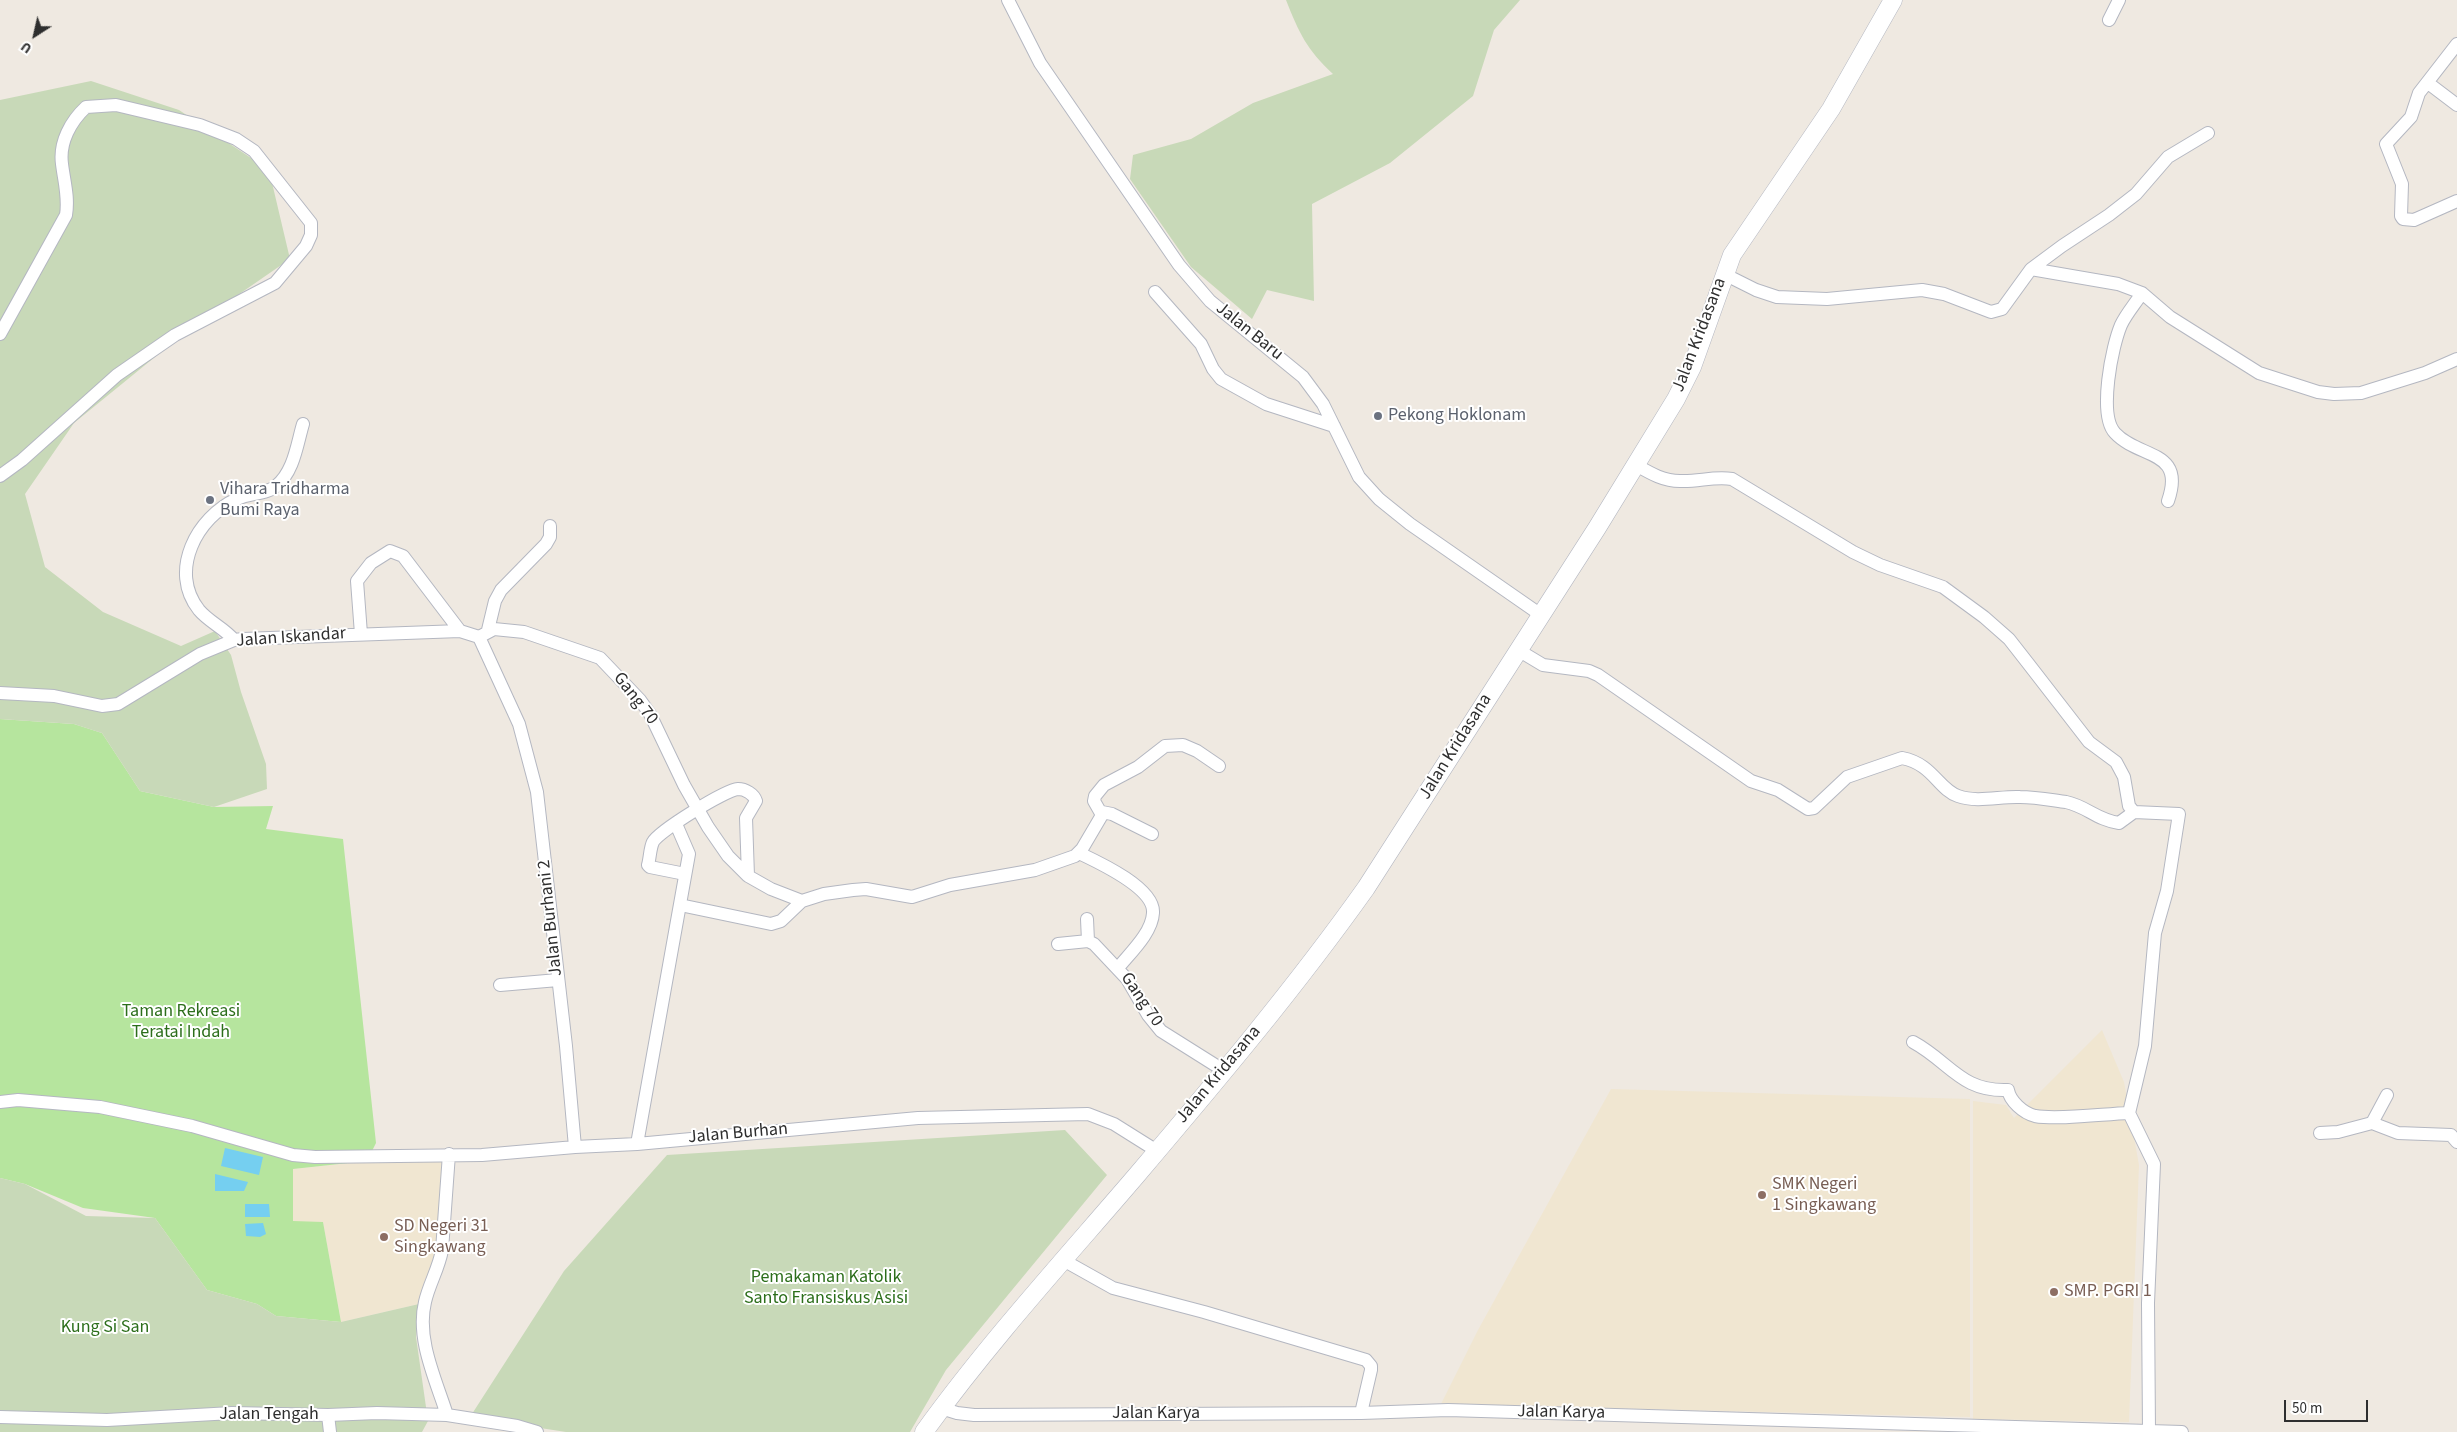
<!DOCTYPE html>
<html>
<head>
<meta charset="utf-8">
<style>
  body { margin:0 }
  #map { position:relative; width:2457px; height:1432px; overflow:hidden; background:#efe9e1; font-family:"Source Sans 3",sans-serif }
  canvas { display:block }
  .north { position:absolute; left:10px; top:10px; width:50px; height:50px; -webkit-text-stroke:4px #fff; paint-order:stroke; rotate:215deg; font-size:14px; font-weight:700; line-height:20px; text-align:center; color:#2e2e2e }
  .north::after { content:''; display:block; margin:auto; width:18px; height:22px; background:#2e2e2e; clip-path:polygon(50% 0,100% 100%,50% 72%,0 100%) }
  .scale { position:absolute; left:2284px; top:1400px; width:84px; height:22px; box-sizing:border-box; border:2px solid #2e2e2e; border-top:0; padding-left:6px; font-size:15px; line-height:18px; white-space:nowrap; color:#2e2e2e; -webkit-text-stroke:4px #fff; paint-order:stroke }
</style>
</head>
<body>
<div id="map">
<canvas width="2457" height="1432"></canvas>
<div class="north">U</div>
<div class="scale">50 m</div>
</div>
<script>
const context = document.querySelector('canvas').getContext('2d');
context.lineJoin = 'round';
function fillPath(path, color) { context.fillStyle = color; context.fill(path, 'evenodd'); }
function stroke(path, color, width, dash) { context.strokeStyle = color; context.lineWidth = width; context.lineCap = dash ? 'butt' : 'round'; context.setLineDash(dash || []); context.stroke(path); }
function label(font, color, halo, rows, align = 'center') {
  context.font = font + ' "Source Sans 3",sans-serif'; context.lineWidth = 4; context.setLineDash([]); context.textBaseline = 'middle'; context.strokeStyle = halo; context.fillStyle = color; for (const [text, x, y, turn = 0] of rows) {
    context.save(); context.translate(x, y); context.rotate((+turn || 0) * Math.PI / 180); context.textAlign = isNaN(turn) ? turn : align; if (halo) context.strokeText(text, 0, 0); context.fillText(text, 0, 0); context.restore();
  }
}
fillPath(new Path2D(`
  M2102,1030L2124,1082L2139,1165L2129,1422L1973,1419V1101L2006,1105L2014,1118Z
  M1611,1089L1970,1099V1417L1441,1404L1478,1330Z
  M367,1161L444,1162L442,1252L430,1269L419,1304L341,1322L323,1222H293V1169Z`), '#f0e6d1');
fillPath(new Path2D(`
  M0,719L74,724L102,733L140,791L214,807L273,806L266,829L343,839L376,1143L367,1161L293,1169V1221L323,1222L341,1322L276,1316L257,1304L207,1290L155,1218L83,1208L25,1184L0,1178Z`), '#b6e59e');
fillPath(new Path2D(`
  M1286,0H1520L1494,30L1473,96L1390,163L1312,204L1314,301L1267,290L1252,319L1191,267L1130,179L1133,155L1191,139L1253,103L1333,74C1307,50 1299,33 1286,0Z
  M91,81L179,110L269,170L290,259L193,326L74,423L25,494L45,567L103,612L181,646L215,631L231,655L241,692L266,764L267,789L214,807L140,791L102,733L74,724L0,719V100Z
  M1065,1130L1107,1175L946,1370L910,1432H566L470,1417L564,1271L667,1155Z
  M0,1178L25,1184L86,1216L155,1218L207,1290L257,1304L276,1316L341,1322L419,1304L416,1337L428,1421L422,1432H0Z`), '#c8d9b8');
fillPath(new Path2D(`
  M225,1148L263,1157L259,1175L221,1166Z
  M215,1174L248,1182L244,1191H215Z
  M245,1204H269L270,1217H245Z
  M263,1223L266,1234L260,1237L246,1236L245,1224Z`), '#75cff0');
const street = new Path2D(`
  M1008,0L1040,63L1179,265L1210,301L1303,377L1323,404L1359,477L1379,499L1410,524L1541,615
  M2109,20L2119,0
  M2457,44L2419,93L2411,117L2386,144L2402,184L2401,216L2403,219L2414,220L2457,201
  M2428,83L2457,105
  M2031,269L2062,246L2109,215L2136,194L2168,157L2208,133
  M1724,274L1756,290L1777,297L1827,299L1922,290L1944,294L1991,312L2002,309L2031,269L2118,284L2142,293L2170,317L2259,373L2318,392L2334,394L2361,393L2425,373L2457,359
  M1155,292L1201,344L1213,369L1221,379L1266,404L1334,426
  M2142,293C2135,304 2126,314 2121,325C2112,346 2098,415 2115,433C2139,459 2186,449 2168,501
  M0,334L66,215C69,197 64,181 62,164C59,142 71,121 86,107L116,105L200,125L236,139L254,151L311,223V235L306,246L275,283L175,335L117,375L22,460L0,476
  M1636,465C1650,473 1663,481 1680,481C1698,482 1714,476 1732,479L1853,552L1880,565L1943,587L1984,617L2009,639L2027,662L2089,742L2116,762L2124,777L2129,806L2134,812L2179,814L2167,891L2155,933L2145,1046L2129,1113L2154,1164L2148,1303L2149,1431
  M488,630L495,601L501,590L546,544L550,537V526
  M361,634L357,581L371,563L390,551L403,556L460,631
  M479,637L519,724L537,792L566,1046L575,1147L637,1144
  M479,637L494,629L524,632L600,658L640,700L650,714L684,785L708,827L728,856L748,876
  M234,640C224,628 209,622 199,610C168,571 197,517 237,499C248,493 268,494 276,486C294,472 297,444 303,424
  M1518,650L1543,665L1589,671L1598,675L1751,781L1778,790L1808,809L1814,808L1847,777L1902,758C1933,764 1938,789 1958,796C1978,803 2000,796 2020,797C2035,797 2051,800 2066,802C2086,806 2097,820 2119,823L2134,812
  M0,693L54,696L102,706L118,704L200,654L234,640L243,639L460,631L479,637
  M1102,812L1112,814L1152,834
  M676,824L689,854L637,1144L918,1118L1088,1114L1114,1124L1157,1151
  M1079,853C1098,862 1155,888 1153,913C1152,933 1130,953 1118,968
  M802,901L824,894L853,890L866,889L912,897L950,885L1035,870L1075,856L1082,849L1102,815L1094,801L1095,796L1104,785L1138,767L1165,746L1183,745L1197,751L1219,766
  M680,905L771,924L781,921L802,901L771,889L748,876L746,818L756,801C754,794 745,789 738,789C725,790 659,831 653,842C650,848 650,858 648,865L650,867L685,874
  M1087,919L1088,941
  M1058,944L1088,941L1094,944L1127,979L1148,1015L1161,1031L1223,1070
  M500,985L558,980
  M1913,1042C1950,1062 1961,1092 2008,1090C2010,1101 2023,1113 2035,1116C2058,1120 2103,1114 2129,1113
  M0,1102L18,1100L100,1107L192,1126L293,1155L315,1157L482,1155L575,1147
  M2372,1123L2387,1095
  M2320,1133L2338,1132L2372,1123L2398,1133L2451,1135L2457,1142
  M1063,1260L1113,1288L1204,1312L1366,1360L1371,1366V1370L1361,1413
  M941,1408L957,1413L974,1415L1361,1413L1448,1410L2182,1432
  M328,1415L330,1432
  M447,1415C436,1380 416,1339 425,1302C429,1284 439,1268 442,1250L449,1154
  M0,1417L107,1420L232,1413L328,1415L377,1413L447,1415L517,1426L537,1432`);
const secondary = new Path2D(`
  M924,1432C989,1342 1064,1260 1136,1176C1215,1083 1295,988 1366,888L1597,528L1676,399L1692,367L1732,255L1831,109L1893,0`);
stroke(street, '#b4b7c1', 14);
stroke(secondary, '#b4b7c1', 19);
stroke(street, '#fff', 12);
stroke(secondary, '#fff', 18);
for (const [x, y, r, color] of [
  [1378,416,5,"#6b7280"],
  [210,500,5,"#6b7280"],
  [1762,1195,5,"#8d6e63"],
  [384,1237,5,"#8d6e63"],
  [2054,1292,5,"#8d6e63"]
]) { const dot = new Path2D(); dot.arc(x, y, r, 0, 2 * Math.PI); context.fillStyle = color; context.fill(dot); stroke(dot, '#fff', 2); }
label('18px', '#2e2e2e', '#fff', [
  ["Jalan Baru",1249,332,39],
  ["Jalan Kridasana",1700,335,-69],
  ["Jalan Iskandar",291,638,-4],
  ["Gang 70",635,699,52],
  ["Jalan Kridasana",1456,747,-58],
  ["Jalan Burhani 2",551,918,-96],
  ["Gang 70",1141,1000,56],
  ["Jalan Kridasana",1219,1075,-50],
  ["Jalan Burhan",738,1134,-5],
  ["Jalan Karya",1561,1413,1],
  ["Jalan Karya",1156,1414],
  ["Jalan Tengah",269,1415]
]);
label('18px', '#5b616d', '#fff', [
  ["Pekong Hoklonam",1388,416],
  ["Vihara Tridharma",220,490],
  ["Bumi Raya",220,511]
], 'left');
label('18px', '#2c6e1b', '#fff', [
  ["Taman Rekreasi",181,1012],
  ["Teratai Indah",181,1033],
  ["Pemakaman Katolik",826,1278],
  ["Santo Fransiskus Asisi",826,1299],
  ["Kung Si San",105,1328]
]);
label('18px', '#785e54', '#fff', [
  ["SMK Negeri",1772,1185],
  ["1 Singkawang",1772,1206],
  ["SD Negeri 31",394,1227],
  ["Singkawang",394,1248],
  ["SMP. PGRI 1",2064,1292]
], 'left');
</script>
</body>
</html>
